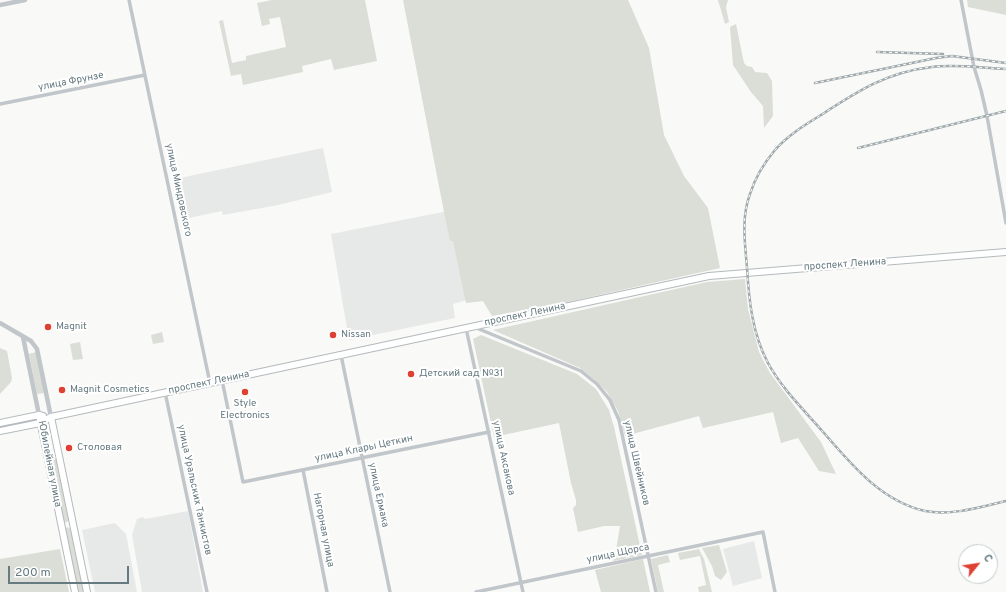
<!DOCTYPE html>
<html>
<head>
<meta charset="utf-8">
<style>
  body { margin:0 }
  #map { position:relative; width:1006px; height:592px; overflow:hidden; background:#f9f9f7; font-family:Overpass,sans-serif }
  canvas { display:block }
  .north { position:absolute; left:958px; top:544px; width:40px; height:40px; box-sizing:border-box; background:#fff; border:1px solid #c1cacd; border-radius:50%; rotate:60deg; font-size:11px; font-weight:700; line-height:16px; text-align:center; color:#657a81 }
  .north::after { content:''; display:block; margin:auto; width:14px; height:18px; background:#de4032; clip-path:polygon(50% 0,100% 100%,50% 72%,0 100%) }
  .scale { position:absolute; left:8px; top:566px; width:121px; height:18px; box-sizing:border-box; border:2px solid #657a81; border-top:0; padding-left:5px; font-size:12px; line-height:14px; white-space:nowrap; color:#657a81; -webkit-text-stroke:3px #fff; paint-order:stroke }
</style>
</head>
<body>
<div id="map">
<canvas width="1006" height="592"></canvas>
<div class="north">С</div>
<div class="scale">200 m</div>
</div>
<script>
const context = document.querySelector('canvas').getContext('2d');
context.lineJoin = 'round';
function fillPath(path, color) { context.fillStyle = color; context.fill(path, 'evenodd'); }
function stroke(path, color, width, dash) { context.strokeStyle = color; context.lineWidth = width; context.lineCap = dash ? 'butt' : 'round'; context.setLineDash(dash || []); context.stroke(path); }
function label(font, color, halo, rows, align = 'center') {
  context.font = font + ' Overpass,sans-serif'; context.lineWidth = 4; context.setLineDash([]); context.textBaseline = 'middle'; context.strokeStyle = halo; context.fillStyle = color; for (const [text, x, y, turn = 0] of rows) {
    context.save(); context.translate(x, y); context.rotate((+turn || 0) * Math.PI / 180); context.textAlign = isNaN(turn) ? turn : align; if (halo) context.strokeText(text, 0, 0); context.fillText(text, 0, 0); context.restore();
  }
}
fillPath(new Path2D(`
  M323,148L332,192L278,205L223,215L222,211L184,219L175,179Z
  M448,211L467,300L453,304L455,318L349,340L331,234Z
  M188,511L203,592H142L132,535L137,519L143,517L145,519Z
  M115,523L126,534L137,592H95L82,530Z
  M754,541L762,578L733,586L723,549Z`), '#e7e9e8');
fillPath(new Path2D(`
  M272,0H365L377,61L334,70L331,59L302,66L303,72L243,85L241,74L231,76L219,21L223,20L232,63L246,60V56L286,47L280,17L269,19L270,24L262,26L257,3Z
  M403,0H628L649,48L664,135L684,176L708,208L720,268L563,303L492,316L483,301L466,303L453,241H450L444,212Z
  M718,0H728L726,7L729,22L725,24Z
  M967,0H1006V15L968,7Z
  M736,24L744,63L747,66L752,67L755,72L767,73L772,81L773,116L764,128L763,106L751,92L733,65L730,27Z
  M745,279L748,309L759,352L763,360L770,373L821,442L836,474L819,471L798,438L781,443L773,412L703,428L699,416L625,436L618,411L607,392L594,379L580,368L493,330L707,282Z
  M162,332L164,342L153,344L151,335Z
  M481,335L577,374L596,389L609,410L614,427L642,555L613,561L616,550L620,526H604L578,532L573,508L576,505V500L571,483L559,423L494,437L473,339Z
  M80,342L83,359L73,360L70,344Z
  M0,348L7,351L12,378L11,382L0,394Z
  M36,352L44,393L37,394L29,354Z
  M56,453L69,521L64,523L49,454Z
  M67,527L71,529L84,592H78L65,530Z
  M719,545L727,572L721,580L715,576L712,566L702,548Z
  M60,549L69,592H0V559Z
  M699,549L704,559L712,592H699L698,587L706,585L700,556L680,560L678,553Z
  M668,555L670,562L658,565L664,592H658L651,559Z
  M643,559L650,592H601L595,570Z`), '#daded6');
const primary = new Path2D(`
  M39,415L75,592
  M51,417L87,592
  M0,423L39,415L43,416
  M0,431L40,423L51,417L709,276L1006,252`);
stroke(primary, '#b4babd', 8);
stroke(new Path2D(`
  M129,0L210,383
  M961,0L974,67L981,90L987,116L1006,223
  M0,104L145,75
  M474,327L581,371L597,384L610,400L619,420L656,592
  M466,328L523,592
  M341,355L390,592
  M222,380L243,482L489,432
  M165,392L207,592
  M303,470L327,592
  M476,592L763,532L775,592`), '#c0c6c9', 3.5);
stroke(new Path2D(`
  M0,5L25,0
  M0,323L31,341L37,349L51,417
  M23,337L39,415`), '#c0c6c9', 4.5);
stroke(primary, '#fff', 6);
const rail = new Path2D(`
  M877,52L943,54
  M1006,69C981,68 956,64 932,67C887,72 858,91 821,115C805,125 788,135 775,150C764,163 755,178 750,194C741,218 745,243 747,268C749,300 752,333 768,363C782,389 805,411 824,433C852,465 881,501 925,511C952,516 980,507 1006,501
  M815,83L936,58L952,56L1006,63
  M858,148L1006,111`);
stroke(rail, '#a0aaad', 2.5);
stroke(rail, '#fff', 1, [3]);
for (const [x, y, r, color] of [
  [48,327,4,"#de4032"],
  [333,335,4,"#de4032"],
  [411,374,4,"#de4032"],
  [62,390,4,"#de4032"],
  [245,392,4,"#de4032"],
  [69,448,4,"#de4032"]
]) { const dot = new Path2D(); dot.arc(x, y, r, 0, 2 * Math.PI); context.fillStyle = color; context.fill(dot); stroke(dot, '#fff', 1.5); }
label('10px', '#657a81', '#fff', [
  ["улица Фрунзе",71,82,-11],
  ["улица Миндовского",178,190,78],
  ["проспект Ленина",845,265,-4],
  ["проспект Ленина",525,315,-12],
  ["проспект Ленина",209,383,-12],
  ["улица Клары Цеткин",364,449,-12],
  ["улица Аксакова",503,458,78],
  ["улица Швейников",636,463,77],
  ["Юбилейная улица",49,464,79],
  ["улица Уральских Танкистов",194,490,78],
  ["улица Ермака",378,495,78],
  ["Нагорная улица",323,530,79],
  ["улица Щорса",618,554,-12]
]);
label('10px', '#657a81', '#fff', [
  ["Magnit",56,327],
  ["Nissan",341,335],
  ["Детский сад №31",419,374],
  ["Magnit Cosmetics",70,390],
  ["Style",245,404,"center"],
  ["Electronics",245,416,"center"],
  ["Столовая",77,448]
], 'left');
</script>
</body>
</html>
